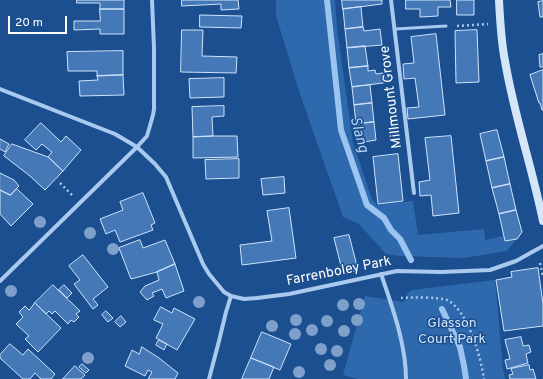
<!DOCTYPE html>
<html>
<head>
<meta charset="utf-8">
<style>
  body { margin:0 }
  #map { position:relative; width:543px; height:379px; overflow:hidden; background:#1b4f8f; font-family:Overpass,sans-serif }
  canvas { display:block }
  .scale { position:absolute; left:8px; top:16px; width:59px; height:18px; box-sizing:border-box; border:2px solid #fff; border-top:0; padding-left:5px; font-size:12px; line-height:14px; white-space:nowrap; color:#fff; -webkit-text-stroke:3px #1b4f8f; paint-order:stroke }
</style>
</head>
<body>
<div id="map">
<canvas width="543" height="379"></canvas>
<div class="scale">20 m</div>
</div>
<script>
const context = document.querySelector('canvas').getContext('2d');
context.lineJoin = 'round';
function fillPath(path, color) { context.fillStyle = color; context.fill(path, 'evenodd'); }
function stroke(path, color, width, dash) { context.strokeStyle = color; context.lineWidth = width; context.lineCap = dash ? 'butt' : 'round'; context.setLineDash(dash || []); context.stroke(path); }
function label(font, color, halo, rows, align = 'center') {
  context.font = font + ' Overpass,sans-serif'; context.lineWidth = 3; context.setLineDash([]); context.textBaseline = 'middle'; context.strokeStyle = halo; context.fillStyle = color; for (const [text, x, y, turn = 0] of rows) {
    context.save(); context.translate(x, y); context.rotate((+turn || 0) * Math.PI / 180); context.textAlign = isNaN(turn) ? turn : align; if (halo) context.strokeText(text, 0, 0); context.fillText(text, 0, 0); context.restore();
  }
}
fillPath(new Path2D(`
  M276,0H335L337,28L353,143L372,199L377,205L413,201L418,235L484,229L485,240L522,232L507,251L464,258L400,256L386,254L359,224L343,217L299,91L276,16Z
  M495,280L503,369L505,379H358L343,375L365,296L404,302L408,293L412,290Z`), '#2e69ad');
stroke(new Path2D(`
  M327,0L341,130L367,205L384,218L391,230L400,239L411,260
  M442,309L460,347L464,366L466,379`), '#9cc4f0', 6);
const building = new Path2D(`
  M77,0H124V9H100V3H77Z
  M182,0H238L239,9L221,10V4L182,6Z
  M342,0H382V4L343,9Z
  M406,0H450L451,7H438V16L420,17V9H406Z
  M457,0H474V15H457Z
  M543,1V17H540L538,2Z
  M361,7L363,27L345,29L343,9Z
  M100,9H124V34H100V29L74,30V21H100Z
  M200,15L242,16L241,28L200,27Z
  M363,27L364,31L380,29L382,45L347,48L345,29Z
  M182,30H203L202,56L237,57L236,73L181,72Z
  M477,30L479,82L456,83L455,31Z
  M436,34L445,115L408,119L407,108L419,107L415,78L404,79L403,64L414,63L411,37Z
  M365,46L368,66L349,68L347,48Z
  M123,51V75L97,76V71H68L67,52Z
  M543,54V67H540L539,55Z
  M368,66V71L375,70L376,74L389,72L390,82L352,87L349,68Z
  M543,70V110H542L540,103H539L530,75Z
  M123,75L124,95L80,96L79,81L98,80L97,76Z
  M224,78V97L190,98L189,79Z
  M370,85L372,103L354,105L352,87Z
  M372,103L374,122L356,124L354,105Z
  M224,106V116L212,117L213,136L193,137L192,107Z
  M374,122L376,140L358,143L356,124Z
  M41,123L61,142L66,136L81,150L63,171L48,157L52,152L42,144L36,150L25,140Z
  M497,130L504,157L486,161L480,134Z
  M213,136H237L238,157L193,158V137Z
  M451,136L459,213L433,216L431,195L420,196L419,182L430,180L425,138Z
  M0,139L9,144L5,152L0,149Z
  M12,144L48,157L63,171L45,190L30,176L4,156Z
  M398,154L403,201L378,204L373,157Z
  M504,157L510,184L492,188L486,161Z
  M239,159V178L206,179L205,160Z
  M0,173L14,180L19,186L10,195L0,190Z
  M284,177L285,193L263,195L261,179Z
  M510,184L516,210L499,214L492,188Z
  M17,189L33,204L11,226L0,214V190L10,195Z
  M143,193L155,223L151,225L153,230L120,242L115,230L106,234L100,219L123,210L120,202Z
  M289,208L296,258L242,265L240,245L272,241L267,211Z
  M516,210L522,232L517,239L505,241L499,214Z
  M349,235L358,270L343,274L334,238Z
  M140,240L143,248L165,240L175,264L157,272L131,279L119,248Z
  M83,255L108,287L93,299L98,305L93,309L74,284L80,280L69,266Z
  M175,264L184,291L166,298L162,289L152,293L154,296L147,300L140,292L145,286L159,280L157,272Z
  M538,268L543,304V326L504,331L496,280L512,277L511,272Z
  M53,285L80,311L76,314L79,317L74,322L71,320L68,324L55,311L52,314L49,311L46,314L35,303Z
  M64,285L72,293L67,298L59,290Z
  M35,303L61,328L38,352L25,339L29,336L16,324L23,317L19,312L25,306L29,310Z
  M161,307L172,313L174,308L195,319L177,350L156,338L163,324L154,320Z
  M106,311L113,318L108,322L102,315Z
  M121,316L126,322L120,327L115,322Z
  M262,332L291,344L280,370L251,358Z
  M521,337L523,346L529,345L531,352L526,354L528,363L507,369L505,360L510,359L505,340Z
  M159,340L167,344L164,350L156,345Z
  M10,344L23,355L28,349L55,374L51,379H41L35,373L30,379H23L0,358V355Z
  M142,347L159,358L178,373L175,379H148L152,372L148,370L145,376L125,366L132,350L139,354Z
  M251,358L274,367L269,379H242Z
  M82,364L89,370L86,373L79,367Z
  M529,365L530,370L533,369L536,379H510L509,375L513,374L511,369Z
  M75,366L85,375L81,379H63Z`);
fillPath(building, '#4478b7');
stroke(building, '#cfe3fa', 1);
stroke(new Path2D(`
  M457,26L488,24
  M60,183L72,195
  M540,263L543,277
  M401,298C411,297 438,297 447,300C468,310 481,358 484,379`), '#a9c9ee', 2.5, [2, 3]);
stroke(new Path2D(`
  M395,29L446,26`), '#a9c9ee', 3);
stroke(new Path2D(`
  M391,0L414,193
  M0,89L115,134L137,147L155,164L166,177L203,264L209,274L224,292L231,296L244,299L257,298L289,294L397,271L441,272L490,270L516,261L543,246
  M381,274C392,306 406,344 406,379
  M0,281L137,147L147,136L153,115L154,109V48L152,0
  M209,379L219,341L226,312L231,296`), '#a9c9ee', 4);
stroke(new Path2D(`
  M499,0C500,20 501,41 505,61C514,115 532,167 543,221`), '#d6e6fa', 8);
context.fillStyle = '#7ea0ca';
for (const [x, y] of [
  [40,222],
  [90,233],
  [113,249],
  [11,291],
  [199,302],
  [359,304],
  [343,305],
  [296,320],
  [357,320],
  [327,321],
  [272,326],
  [312,330],
  [344,331],
  [295,334],
  [321,349],
  [337,351],
  [88,358],
  [330,365],
  [299,372]
]) { context.beginPath(); context.arc(x, y, 6, 0, 2 * Math.PI); context.fill(); }
label('14px', '#fff', '#1b4f8f', [
  ["Millmount Grove",392,97,-97],
  ["Farrenboley Park",339,272,-11]
]);
label('14px', '#cfe3fa', '#1b4f8f', [
  ["Glasson",452,324],
  ["Court Park",452,340]
]);
label('italic 15px', '#b5d3f5', '#1b4f8f', [
  ["Slang",358,135,75]
]);
</script>
</body>
</html>
